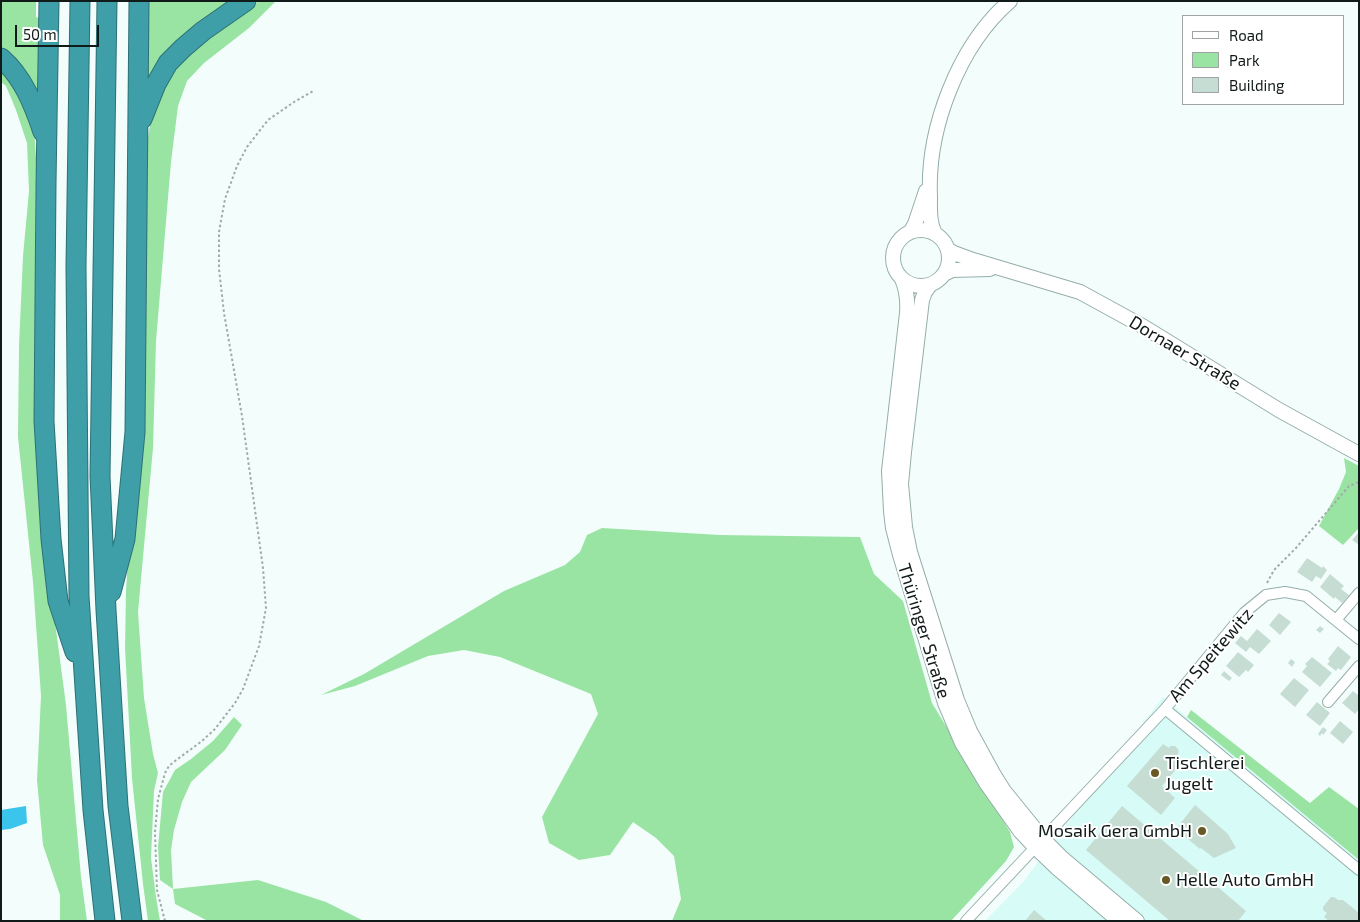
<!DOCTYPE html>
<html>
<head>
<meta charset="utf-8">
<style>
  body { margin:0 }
  #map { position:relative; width:1360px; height:922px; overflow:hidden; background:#f3fefc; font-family:"Exo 2",sans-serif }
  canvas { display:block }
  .frame { position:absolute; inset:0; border:2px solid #101a18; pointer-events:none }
  .legend { position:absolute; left:1182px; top:15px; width:162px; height:90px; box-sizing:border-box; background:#fff; border:1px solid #9fa3a3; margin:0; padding:6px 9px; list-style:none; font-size:15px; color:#101a18 }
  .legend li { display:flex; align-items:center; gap:10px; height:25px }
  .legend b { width:25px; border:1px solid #9fa3a3 }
  .scale { position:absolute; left:15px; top:25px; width:84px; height:22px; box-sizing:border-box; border:2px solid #101a18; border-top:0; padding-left:6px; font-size:15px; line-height:18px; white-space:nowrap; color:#101a18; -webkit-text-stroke:4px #fff; paint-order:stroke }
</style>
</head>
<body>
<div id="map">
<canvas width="1360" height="922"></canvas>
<div class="frame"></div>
<ul class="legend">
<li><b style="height:6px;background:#fff"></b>Road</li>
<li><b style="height:14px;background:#99e4a3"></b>Park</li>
<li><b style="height:14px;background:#c6ddd3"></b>Building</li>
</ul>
<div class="scale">50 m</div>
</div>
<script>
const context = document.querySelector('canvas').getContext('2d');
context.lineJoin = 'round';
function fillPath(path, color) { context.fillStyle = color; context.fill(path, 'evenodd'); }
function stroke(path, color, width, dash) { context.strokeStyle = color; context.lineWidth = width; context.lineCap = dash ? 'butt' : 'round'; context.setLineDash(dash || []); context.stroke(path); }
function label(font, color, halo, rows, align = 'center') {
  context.font = font + ' "Exo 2",sans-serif'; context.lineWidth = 4; context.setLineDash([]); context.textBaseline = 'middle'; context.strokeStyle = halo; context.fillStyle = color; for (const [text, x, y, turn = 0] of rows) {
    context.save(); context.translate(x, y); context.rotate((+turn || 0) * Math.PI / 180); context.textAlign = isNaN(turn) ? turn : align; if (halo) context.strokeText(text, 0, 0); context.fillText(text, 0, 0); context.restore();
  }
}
fillPath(new Path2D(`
  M1163,697L1359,860V921H985L1023,882Z`), '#d7fbf6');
fillPath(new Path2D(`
  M1,1H39L36,2V17L42,19L40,107L1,52Z
  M144,1H239L150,83L144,80Z
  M259,1H276L249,28L204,63L187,81L178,106L171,162L156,341L153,448L138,612L144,698L153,754L158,773L154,791L151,858L156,897L160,921H148L143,884L132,778L125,648L126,591L145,288L148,137L152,112L159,91L188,52L250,9Z
  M1,67L20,91L34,129L36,157L35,258L36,317L44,539L66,705L81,877L87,921H60V895L43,845L37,780L41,696L33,582L18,437L19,346L23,256L29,191L27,143L16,110L6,86L1,82Z
  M1344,458L1359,466V528L1343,545L1319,526L1339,489L1346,472Z
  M602,528L720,535L860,537L874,574L903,601L932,703L1010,832L1014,847L1006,861L951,921H672L681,899L674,856L656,838L633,822L610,855L579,860L549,843L542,817L598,714L591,694L500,657L464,650L428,656L355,686L321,695L364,674L504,591L565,565L580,552L587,535Z
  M1191,710L1310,803L1329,787L1359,809V860L1187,717Z
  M234,717L242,725L225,750L191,782L182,802L174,830L171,850L173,889L258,880L326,902L364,921H208L175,904L173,889L160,880L158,847L163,792L175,770L191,759L213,741Z`), '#99e4a3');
fillPath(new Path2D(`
  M26,806L27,823L10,829L1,830V810Z`), '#3bc4ec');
fillPath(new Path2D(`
  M1359,532V543L1358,544L1352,540Z
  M1307,558L1322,568L1323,566L1327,570L1321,579L1316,576L1312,582L1297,572Z
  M1330,574L1344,586L1341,589L1349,595L1342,603L1335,597L1334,599L1320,587Z
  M1279,613L1291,622L1280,635L1269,625Z
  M1320,626L1324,629L1320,633L1316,630Z
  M1257,629L1271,641L1259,654L1250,647L1246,652L1235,643L1241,636L1247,641Z
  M1338,646L1351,657L1341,670L1338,668L1336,671L1327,664L1330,661L1328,659Z
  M1238,652L1254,665L1248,672L1246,670L1239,677L1226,666Z
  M1312,657L1332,673L1320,687L1302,672L1307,666L1305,664Z
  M1291,659L1295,662L1292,667L1288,663Z
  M1224,671L1232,678L1229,681L1221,675Z
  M1294,678L1309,690L1295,707L1280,694Z
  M1353,691L1359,696V709L1355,714L1342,703Z
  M1317,702L1330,713L1320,726L1306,715Z
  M1340,721L1353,732L1343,744L1330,733Z
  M1323,727L1327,730L1323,735L1322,733L1320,736L1318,734Z
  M1163,744L1169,748L1170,746H1175L1178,749L1179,753L1177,755L1183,761L1162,786L1175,798L1161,815L1127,786Z
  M1203,776L1212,783L1206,790L1198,783Z
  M1195,805L1228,834L1236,848L1214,858L1201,848L1200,849L1176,829Z
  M1122,806L1246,911L1238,921H1170L1086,850Z
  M1331,897H1334L1338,900H1343L1359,913V921H1329L1324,917L1327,913L1323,910V907Z
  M1034,910L1047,921H1025Z`), '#c6ddd3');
const minor = new Path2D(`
  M1336,620L1359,593
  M1328,702L1359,666
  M1165,709L1359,870
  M966,921L1165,709L1244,613L1266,595L1285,592L1306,596L1359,639`);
const secondary = new Path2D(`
  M893 258a28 28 0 1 1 56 0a28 28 0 1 1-56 0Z
  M911,231L915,224L926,191
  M935,234C929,222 930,209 930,196C927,129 958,46 1010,1
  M948,250L954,253L973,260L1080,292L1144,327L1279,410L1359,454
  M944,274L952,270L990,269
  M902,279C907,291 908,300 907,313L889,471L891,511L893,528L900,555L945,703L962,743L986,783L1020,831L1035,847L1057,868L1119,921
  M930,285L925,292L922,300L904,452L901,484L905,527L910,552L957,700L970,731L994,775L1004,791L1043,839L1061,857L1137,921`);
const motorway = new Path2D(`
  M49,1L46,183L44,421L51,539L58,601L75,652
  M80,1L76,266L79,596L93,810L105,921
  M107,1L100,476L106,610L118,806L132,921
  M1,58C23,77 34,105 43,132
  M142,119L156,84L168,63L183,48L203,31L246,1
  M111,592L125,539L135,432L139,1`);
stroke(minor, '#95aeaa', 12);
stroke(secondary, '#95aeaa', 16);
stroke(motorway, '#2e7076', 21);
stroke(new Path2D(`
  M1267,583L1274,570L1296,548L1349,486L1359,482
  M165,921L157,890L155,832L158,799L165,773L169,766L175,761L202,741L215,729L235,703L243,689L259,646L266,608L263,568L242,416L224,313L219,269V232L225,199L237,166L247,147L268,120L294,102L313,91`), '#a0aba9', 2, [2.5, 2.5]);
stroke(minor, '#fff', 10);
stroke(secondary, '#fff', 14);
stroke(motorway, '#3e9fa8', 19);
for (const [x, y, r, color] of [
  [1155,773,5,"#685825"],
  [1202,831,5,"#685825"],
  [1166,880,5,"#685825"]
]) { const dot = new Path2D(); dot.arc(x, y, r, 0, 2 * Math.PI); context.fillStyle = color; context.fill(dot); stroke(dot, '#fff', 2); }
label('18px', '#101a18', '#fff', [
  ["Dornaer Straße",1185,353,31],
  ["Thüringer Straße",924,631,73],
  ["Am Speitewitz",1211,655,-49]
]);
label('18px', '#101a18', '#fff', [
  ["Tischlerei",1165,763],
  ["Jugelt",1165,784],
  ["Mosaik Gera GmbH",1192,831,"right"],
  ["Helle Auto GmbH",1176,880]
], 'left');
</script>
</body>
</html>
